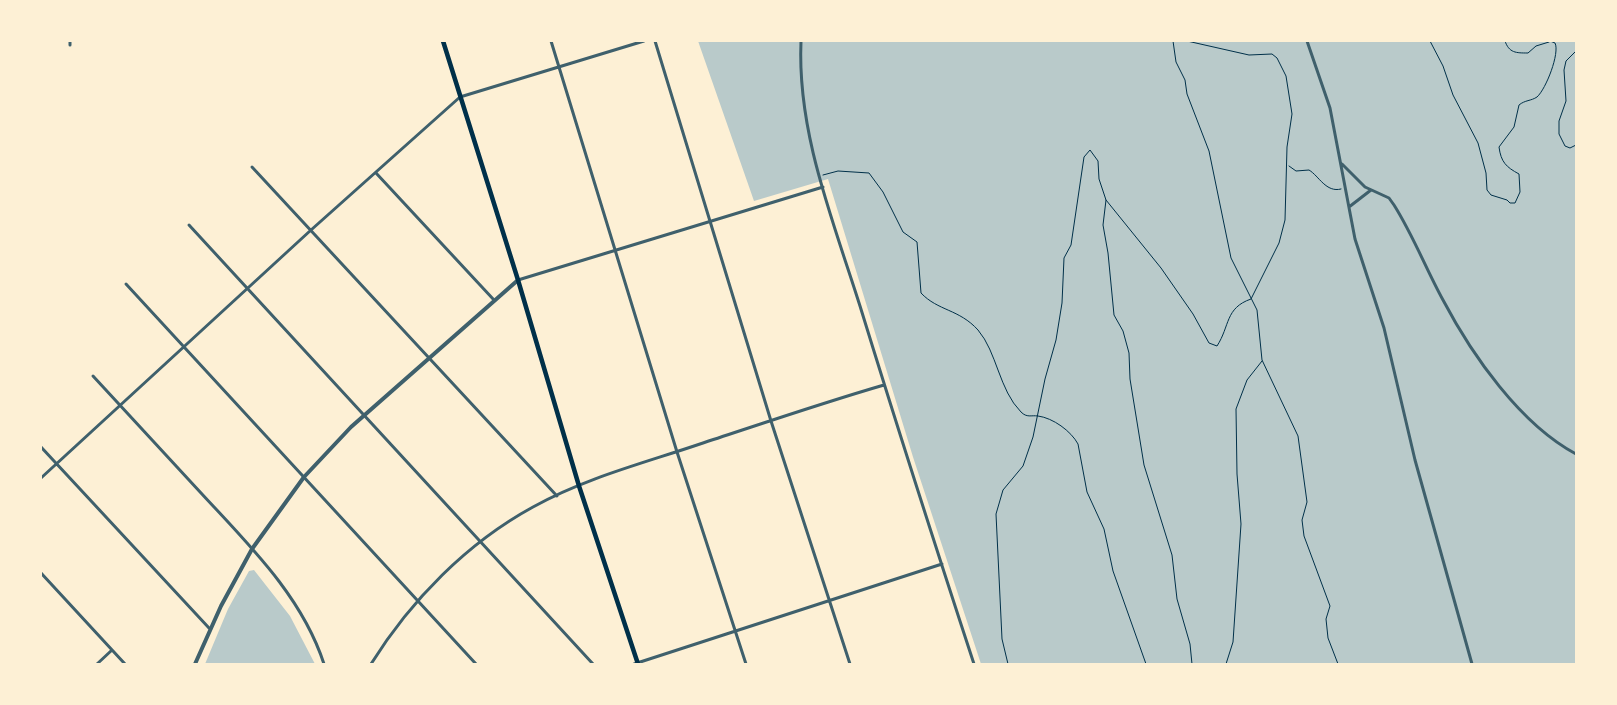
<!DOCTYPE html>
<html>
<head>
<meta charset="utf-8">
<style>
  body { margin:0 }
  #map { position:relative; width:1617px; height:705px; overflow:hidden; background:#fdf0d5; font-family:Arial,sans-serif }
  canvas { display:block }
  .frame { position:absolute; inset:0; border:42px solid #fdf0d5; pointer-events:none }
</style>
</head>
<body>
<div id="map">
<canvas width="1617" height="705"></canvas>
<div class="frame"></div>
</div>
<script>
const context = document.querySelector('canvas').getContext('2d');
context.lineJoin = 'round';
function fillPath(path, color) { context.fillStyle = color; context.fill(path, 'evenodd'); }
function stroke(path, color, width, dash) { context.strokeStyle = color; context.lineWidth = width; context.lineCap = dash ? 'butt' : 'round'; context.setLineDash(dash || []); context.stroke(path); }
fillPath(new Path2D(`
  M698,41H1576V664H981L913,457L828,179L754,201Z
  M254,570L290,616L315,664H205L228,609L249,571Z`), '#b9caca');
stroke(new Path2D(`
  M1173,41L1176,62L1185,80L1187,94L1209,151L1231,258L1257,310L1262,360L1298,436L1307,502L1302,520L1304,536L1330,606L1326,619L1328,638L1338,664
  M1430,41L1443,66L1453,95L1478,143L1486,173L1487,190L1491,195L1507,200L1510,203H1515L1520,192L1519,174C1506,167 1501,162 1499,147L1514,127L1519,105C1525,100 1531,101 1537,97C1546,89 1560,53 1555,43L1550,41
  M1505,41C1509,53 1516,53 1528,53L1536,46L1549,42
  M1576,51L1566,61L1564,70L1566,101L1559,121V134L1565,146L1570,148L1576,145
  M1289,166L1296,171L1309,170C1319,176 1326,193 1341,189
  M823,175L838,171L869,173L883,192L903,232L917,242L921,293C938,311 959,309 978,330C997,352 999,390 1021,412C1027,418 1031,415 1038,416C1053,418 1071,431 1078,444L1087,492L1104,529L1113,571L1146,664
  M1106,200L1161,268L1193,314L1209,343L1217,346C1230,326 1225,308 1251,299L1279,243L1285,220L1287,147L1292,114L1286,76L1277,58L1272,54L1249,55L1187,41
  M1008,664L1002,639L996,514L1003,490L1023,466L1033,437L1045,379L1056,340L1062,303L1064,258L1071,245L1084,157L1090,150L1098,161L1099,179L1106,200L1103,225L1108,253L1114,315L1123,331L1129,353L1130,379L1144,465L1172,555L1177,599L1190,644L1192,664
  M1226,664L1233,642L1241,524L1237,474L1236,409L1247,380L1262,361`), '#003049', 1);
stroke(new Path2D(`
  M551,41L677,452L746,664
  M655,41L771,421L850,664
  M801,41C797,133 833,220 860,306C897,426 935,545 974,664
  M1307,41L1330,108L1355,239L1384,328L1415,460L1472,664
  M70,45V41
  M1342,164L1365,187L1389,198L1394,205C1413,235 1426,269 1443,300C1472,355 1520,424 1576,454
  M252,167L557,496
  M376,173L494,300
  M1349,207L1371,190
  M189,225L593,664
  M518,280L823,187
  M126,284L476,664
  M93,376C129,415 165,454 201,493C248,544 302,596 324,664
  M41,447L209,628
  M41,478L311,230L460,97L644,41
  M41,573L125,664
  M97,664L112,650
  M371,664C411,600 467,543 533,507C585,478 644,463 700,444C761,424 822,403 884,385
  M634,664L942,564`), '#3f606c', 3);
stroke(new Path2D(`
  M195,664L221,606L252,549L304,477L351,427L518,280`), '#3f606c', 4);
stroke(new Path2D(`
  M443,41L518,280L579,486L638,664`), '#003049', 4.5);
</script>
</body>
</html>
